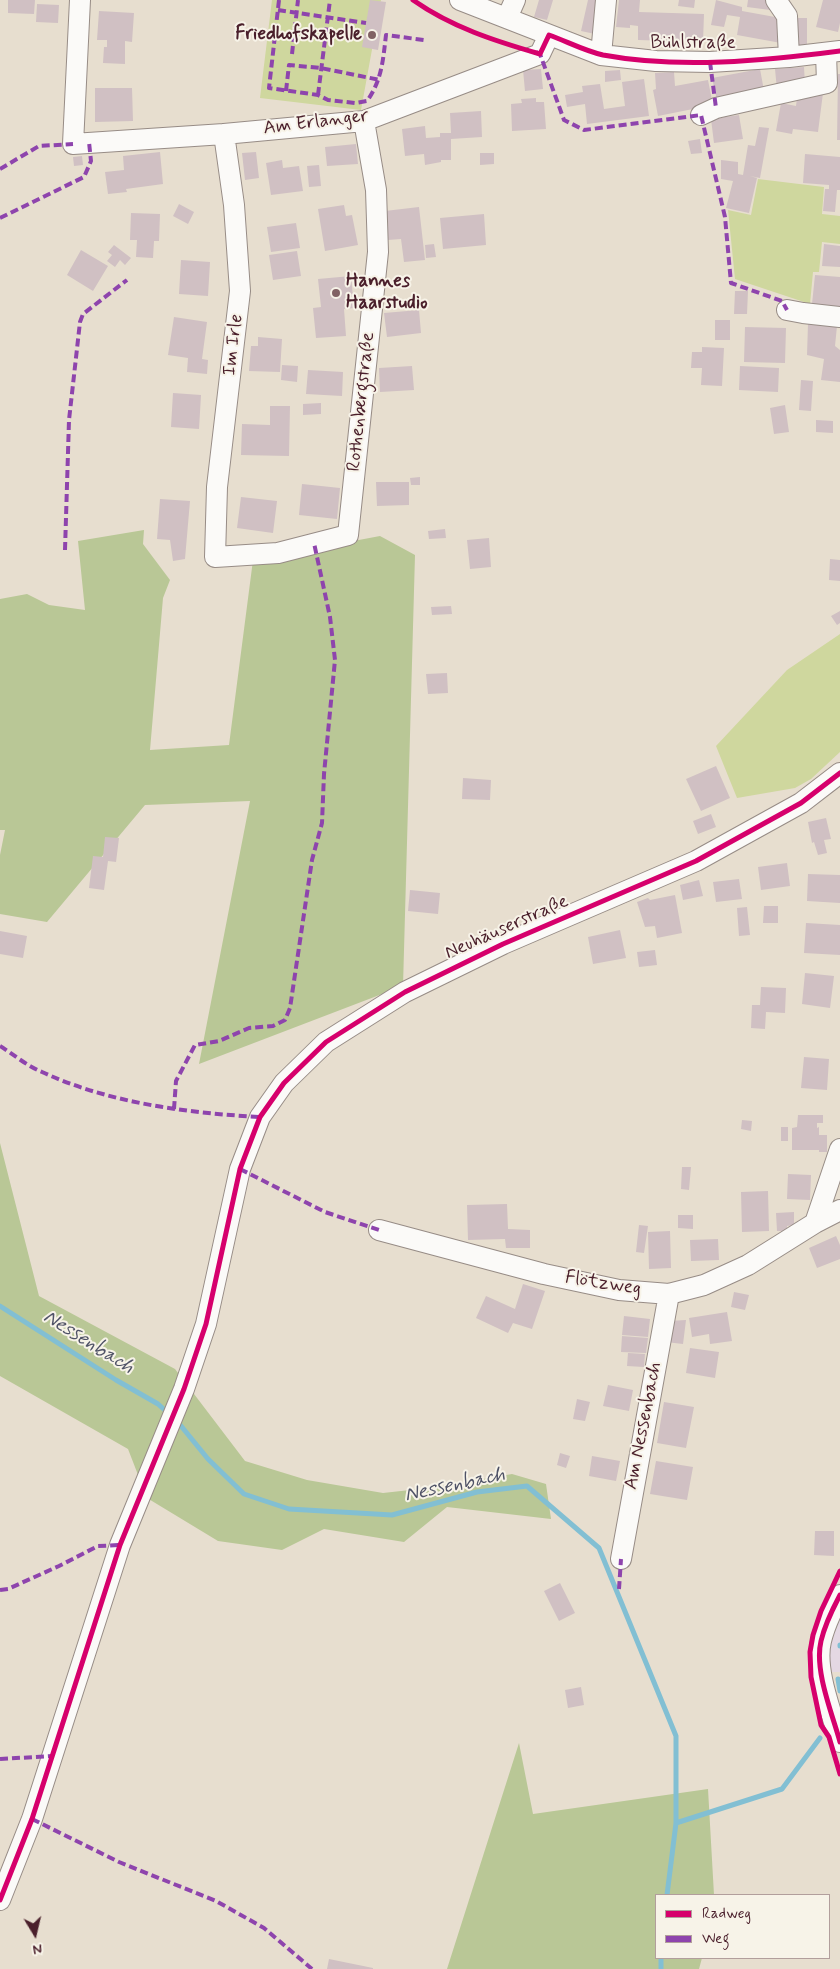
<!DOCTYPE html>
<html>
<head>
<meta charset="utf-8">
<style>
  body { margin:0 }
  #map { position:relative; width:840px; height:1969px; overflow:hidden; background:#e7decf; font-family:Mynerve,sans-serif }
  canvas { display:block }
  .legend { position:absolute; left:655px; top:1894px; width:175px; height:65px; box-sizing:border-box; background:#f7f3e8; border:1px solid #b29e9c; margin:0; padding:6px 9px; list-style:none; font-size:15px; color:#4a1f2b }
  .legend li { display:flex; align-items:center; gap:10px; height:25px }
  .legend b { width:25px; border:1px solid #b29e9c }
  .north { position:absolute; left:10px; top:1909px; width:50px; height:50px; -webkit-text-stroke:4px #f7f3e8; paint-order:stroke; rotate:171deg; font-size:14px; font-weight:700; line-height:20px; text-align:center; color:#4a1f2b }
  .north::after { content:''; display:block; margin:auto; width:18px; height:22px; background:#4a1f2b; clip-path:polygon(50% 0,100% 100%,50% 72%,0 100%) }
</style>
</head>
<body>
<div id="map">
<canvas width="840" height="1969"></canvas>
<ul class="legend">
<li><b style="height:6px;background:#d6006c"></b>Radweg</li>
<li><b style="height:6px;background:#8e44ad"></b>Weg</li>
</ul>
<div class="north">N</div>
</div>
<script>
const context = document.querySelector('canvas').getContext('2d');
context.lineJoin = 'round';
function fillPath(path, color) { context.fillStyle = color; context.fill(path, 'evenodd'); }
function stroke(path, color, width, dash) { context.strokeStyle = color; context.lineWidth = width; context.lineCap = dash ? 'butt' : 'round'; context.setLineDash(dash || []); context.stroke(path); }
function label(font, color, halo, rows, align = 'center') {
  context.font = font + ' Mynerve,sans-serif'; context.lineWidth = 4; context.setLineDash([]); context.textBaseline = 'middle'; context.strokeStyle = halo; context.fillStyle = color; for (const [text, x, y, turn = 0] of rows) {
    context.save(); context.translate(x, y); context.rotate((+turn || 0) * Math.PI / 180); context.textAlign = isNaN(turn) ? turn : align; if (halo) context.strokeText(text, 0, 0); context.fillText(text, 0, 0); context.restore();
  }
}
fillPath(new Path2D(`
  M840,1616V1672H832L828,1654Z`), '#e4d8e3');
fillPath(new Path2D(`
  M272,0H381L361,110L260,98Z
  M758,179L824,187L822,214L840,216V244L822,242L819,272H813L810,304L735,279L728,210L751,215Z
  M840,634V752L811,779L795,788L737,798L716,746L787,670Z`), '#cfd79e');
fillPath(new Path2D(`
  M144,530L143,544L170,580L163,598L150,750L229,745L253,560L380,536L415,555L403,986L199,1064L250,801L145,805L47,922L0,914V855L5,830H0V599L27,594L49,605L85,610L78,541Z
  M0,1143L39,1296L175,1369L245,1461L307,1480L383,1493L437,1487L512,1474L546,1484L551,1519L447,1507L404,1542L324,1529L282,1550L218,1541L147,1498L128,1449L0,1376Z
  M519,1743L533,1814L708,1789L714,1895H656V1958H702L699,1969H447Z`), '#b9c796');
stroke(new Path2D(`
  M0,1306L116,1380L158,1404L168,1413
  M177,1421L208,1459L244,1494L289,1509L392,1515L477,1492L527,1486L599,1548L676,1736V1823L667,1895
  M840,1646V1645
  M838,1679L840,1691
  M676,1823L782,1789L820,1738
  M661,1958V1969`), '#82bfd3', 5);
fillPath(new Path2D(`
  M8,0H35L34,14L8,13Z
  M370,0L386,2L378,50L362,47Z
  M539,0H553L547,20L534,17Z
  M588,0H602L595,34L581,31Z
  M619,0H640L639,12L704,14L703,42L638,40V26L630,25V28L616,27Z
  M679,0H695L694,8L678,6Z
  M716,0L742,7V11L786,19L781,43L737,35L740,17L727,15L724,27L711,25Z
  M748,0H771L770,10L747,7Z
  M823,0H840V23L838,32L816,27Z
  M37,4L59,5L58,23L36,22Z
  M99,11L134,13L132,42L125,41V64L103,63L104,47H107V40H97Z
  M791,18H807V46H795Z
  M804,67L805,85L777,90L775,69Z
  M541,69L543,89L525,91L523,70Z
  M760,69L765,96L718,105L712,78Z
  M620,70L621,80L605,82V71Z
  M674,72L675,86L708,80L713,105L658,116L653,90L656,89L655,73Z
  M838,74H840V140H837Z
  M644,79L649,116L587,124L585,104L567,107L565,95L583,92L582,86L600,84L604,109L625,106L622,82Z
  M95,88H132L133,121L95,122Z
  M798,90L823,93L818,132L793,129L792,134L776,131L781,103L796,106Z
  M536,98V102H544L546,129L512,131L511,104L522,103L521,99Z
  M481,111L482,137L451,139V160H441V162L425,165L424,154L405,156L402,129L425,126L426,138L440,137V133H451L450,113Z
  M739,115L743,139L714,143L711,119Z
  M759,127L769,128L760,178L750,176L757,178L749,213L726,208L733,181L721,179V160L738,162V174L743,175L748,145L755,146Z
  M700,139L702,153L691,154L688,141Z
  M356,144L358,164L327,166L325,147Z
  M160,152L163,184L126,189L127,192L108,194L105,172L124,170L123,156Z
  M256,152L259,178L245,180L242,153Z
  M480,153H494V164L480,165Z
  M805,154L840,157V190H837L835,212L823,211L825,189H829V185L803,183Z
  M82,156L83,165L74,166L73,157Z
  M282,160L283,168L299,166L303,191L271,195L266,163Z
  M319,165L321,186L309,187L307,166Z
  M179,204L194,212L188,224L173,216Z
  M344,205L346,216L352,215L358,245L325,251L318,209Z
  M419,207L425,260L404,262L401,239L388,240L385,211Z
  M131,213L160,214L159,241H154L153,258L136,257L137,240H130Z
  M484,214L486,245L443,249L440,218Z
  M296,223L300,248L271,252L267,227Z
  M434,244L436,257L426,258L425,245Z
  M824,244L840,246V267L822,266Z
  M114,245L131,258L125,265L120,260L115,267L107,261L112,255L108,252Z
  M81,250L108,266L93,291L67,275Z
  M297,251L301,276L273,280L269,255Z
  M181,260L210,262L208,296L179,294Z
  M815,275L840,277V307L812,304Z
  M351,276L354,308L344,309L346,336L316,338L313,308L321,307L318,279Z
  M735,291H748L747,314H734Z
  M419,310L421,333L387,337L384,313Z
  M174,317L207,322L202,359L208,360L207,374L187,372L188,358L168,355Z
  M715,320H730V340H715Z
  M808,324L837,326L835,346L840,350V382L821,380L824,359L807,355Z
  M745,327L786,328L785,363L744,362Z
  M258,337L282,339L280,372L249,371L251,346H258Z
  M702,347L724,348L722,386L701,385L702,368H691L692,352H702Z
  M282,365L298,366L297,382L281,380Z
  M412,366L414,390L380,392L379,368Z
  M740,366L779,368L778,392L739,390Z
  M308,370L343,372L342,396L306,394Z
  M801,380L813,381L811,411L799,410Z
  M173,393L201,395L199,429L171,427Z
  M321,403V414L303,415V404Z
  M785,405L789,432L774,434L770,408Z
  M270,406H290L289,456L241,455L242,424L270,425Z
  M816,420L833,421V433L816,432Z
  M420,477V485H411L410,478Z
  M376,482H409V505L377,506Z
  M302,484L340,488L337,519L299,515Z
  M241,497L277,501L273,533L237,528Z
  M160,499L190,501L185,559L173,561L170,540L157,539Z
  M445,529L446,538L429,539L428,531Z
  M489,538L491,567L470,569L467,540Z
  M830,559L840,560V581L829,580Z
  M451,606L452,614L432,615L431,607Z
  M840,611V623L837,625L831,616Z
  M447,673L448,693L428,694L426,674Z
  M716,766L730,798L701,811L686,779Z
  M463,778L491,780L490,800L462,799Z
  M711,814L716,827L698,834L693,821Z
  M826,818L831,839L824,840L827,853L818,855L814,842L812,843L808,822Z
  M105,837L119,838L116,862L108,861L104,890L89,888L93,856L103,857Z
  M787,863L790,886L761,890L758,867Z
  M808,874L840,875V903L807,901Z
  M739,879L742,899L716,902L713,882Z
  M699,880L703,896L683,900L680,885Z
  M410,890L440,893L438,914L408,911Z
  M675,895L682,933L657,938L655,926L645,927L637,902L648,898L650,900Z
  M764,906H778V923H763Z
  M747,907L750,935L739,936L737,908Z
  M806,923L840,925V955L804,953Z
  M620,930L626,958L593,964L588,937Z
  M0,931L27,936L23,958L0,954Z
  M655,950L657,965L639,967L637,952Z
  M805,973L834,976L830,1008L802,1004Z
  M761,987L786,988L785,1013L766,1012L765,1029L751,1028L752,1005H760Z
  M804,1057L829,1059L827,1090L801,1088Z
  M798,1115H823V1123H817V1128L819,1127V1135H827V1152H819V1150H792V1128L797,1127Z
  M742,1120L752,1121L751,1131L741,1129Z
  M781,1127H788V1141H781Z
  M682,1167H691L689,1190L681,1189Z
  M788,1174L811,1175L810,1200L787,1199Z
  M768,1191L769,1231L742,1232L741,1192Z
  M507,1204L508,1229L530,1230V1248H506L505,1239L468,1240L467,1205Z
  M794,1212V1225L787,1226V1231H777L776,1213Z
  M678,1215H693V1229L678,1228Z
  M639,1225L648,1226L644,1253L636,1252Z
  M670,1231L671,1268L649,1269L648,1232Z
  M836,1236L840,1245V1259L817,1268L809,1248Z
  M718,1239L719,1260L691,1261L690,1240Z
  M523,1284L545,1291L532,1329L513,1323L508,1333L476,1318L486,1296L515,1309Z
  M734,1292L749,1295L745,1310L731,1307Z
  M727,1312L732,1341L710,1344L709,1334L692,1337L689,1318Z
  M624,1316L650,1319L648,1337L622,1335Z
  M686,1320L683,1344L666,1342L669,1321Z
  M622,1336L648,1338L646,1353L621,1352Z
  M690,1348L719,1352L715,1378L686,1373Z
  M628,1353L645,1354L644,1367L627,1366Z
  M608,1385L633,1390L629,1411L603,1406Z
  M577,1399L590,1402L585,1421L573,1419Z
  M664,1402L694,1407L686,1448L657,1443Z
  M560,1453L570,1456L566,1468L557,1465Z
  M592,1456L620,1461L616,1481L589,1476Z
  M656,1461L693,1467L687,1500L650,1494Z
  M815,1531H834V1556L814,1555Z
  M560,1583L575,1613L559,1621L544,1591Z
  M581,1687L584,1705L568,1708L565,1690Z
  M329,1959L373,1968V1969H327Z`), '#d0c0c3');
const minor = new Path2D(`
  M80,0L73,144L224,134L364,121L540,54L549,35
  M460,0L601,55L656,61L710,62L789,57L840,51
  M776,0L787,16L789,57
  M507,18L515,0
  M601,55L606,0
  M701,115L716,108L827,83L826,53
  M224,134L234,205L240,291L217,487L215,557L278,553L348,535L378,252L376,190L364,121
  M787,310L803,313L840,317
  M815,1223L840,1210
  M379,1230L544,1274L619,1290L669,1294L704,1285L748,1265L815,1223L840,1149
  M621,1559L669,1294
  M840,1595C832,1610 825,1624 821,1641C814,1670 832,1713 840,1742
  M0,1900L32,1819L120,1545L184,1389L206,1324L240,1169L260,1117L284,1083L326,1042L405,992L503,944L696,861L801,803L840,773`);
stroke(minor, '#978c86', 22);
stroke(minor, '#fbfaf8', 20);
stroke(new Path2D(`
  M279,0L269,88L318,95L328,100L355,103L367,101C382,80 383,60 386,35L424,40
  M278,10L366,23
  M536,52L540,54L564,120L584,130L701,115L725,217L731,283L782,301L787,310
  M292,54L298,0
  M710,62L716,108
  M286,91L289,65L321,68L380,80
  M318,95L330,0
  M0,169L39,146L73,144
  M0,218L84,177L91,161L89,142
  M65,550L69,420L80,322L83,314L127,280
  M0,1046C13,1054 27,1066 42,1072C109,1103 187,1113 260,1117
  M174,1109L176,1081L195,1045L219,1041L249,1028L273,1026L285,1020L290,1008L312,860L322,823L324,774L335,660L330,617L314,543
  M240,1169L325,1212L379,1230
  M619,1589L621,1559
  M0,1590L8,1589L59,1566L98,1546L120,1545
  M0,1759L53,1756
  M32,1819L119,1862L216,1901L264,1928L312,1969`), '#8e44ad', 4, [8, 4]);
stroke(new Path2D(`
  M413,0C451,27 495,41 540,54L549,35C566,41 585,51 603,55C678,69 765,61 840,51
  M840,1571L821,1611L813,1635L810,1652L811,1677L821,1725L829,1737L840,1774
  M840,1595C832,1610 825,1624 821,1641C814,1670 832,1713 840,1742
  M0,1900L32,1819L120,1545L184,1389L206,1324L240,1169L260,1117L284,1083L326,1042L405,992L503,944L696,861L801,803L840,773`), '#d6006c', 5);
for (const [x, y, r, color] of [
  [372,35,5,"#816264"],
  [336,293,5,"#816264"]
]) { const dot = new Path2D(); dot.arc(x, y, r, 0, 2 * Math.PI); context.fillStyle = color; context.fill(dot); stroke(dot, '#f7f3e8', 2); }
label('bold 19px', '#4a1f2b', '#f7f3e8', [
  ["Friedhofskapelle",362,35],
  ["Hannes",346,282,"left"],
  ["Haarstudio",346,304,"left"]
], 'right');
label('19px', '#4a1f2b', '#f7f3e8', [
  ["Bühlstraße",693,44],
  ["Am Erlanger",316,123,-7],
  ["Im Irle",234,345,-83],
  ["Rothenbergstraße",362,402,-84],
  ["Neuhäuserstraße",507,928,-24],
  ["Flötzweg",603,1284,9],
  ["Am Nessenbach",644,1426,-79]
]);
label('italic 20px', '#4f5266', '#f7f3e8', [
  ["Nessenbach",88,1343,32],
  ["Nessenbach",455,1486,-12]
]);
</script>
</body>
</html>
